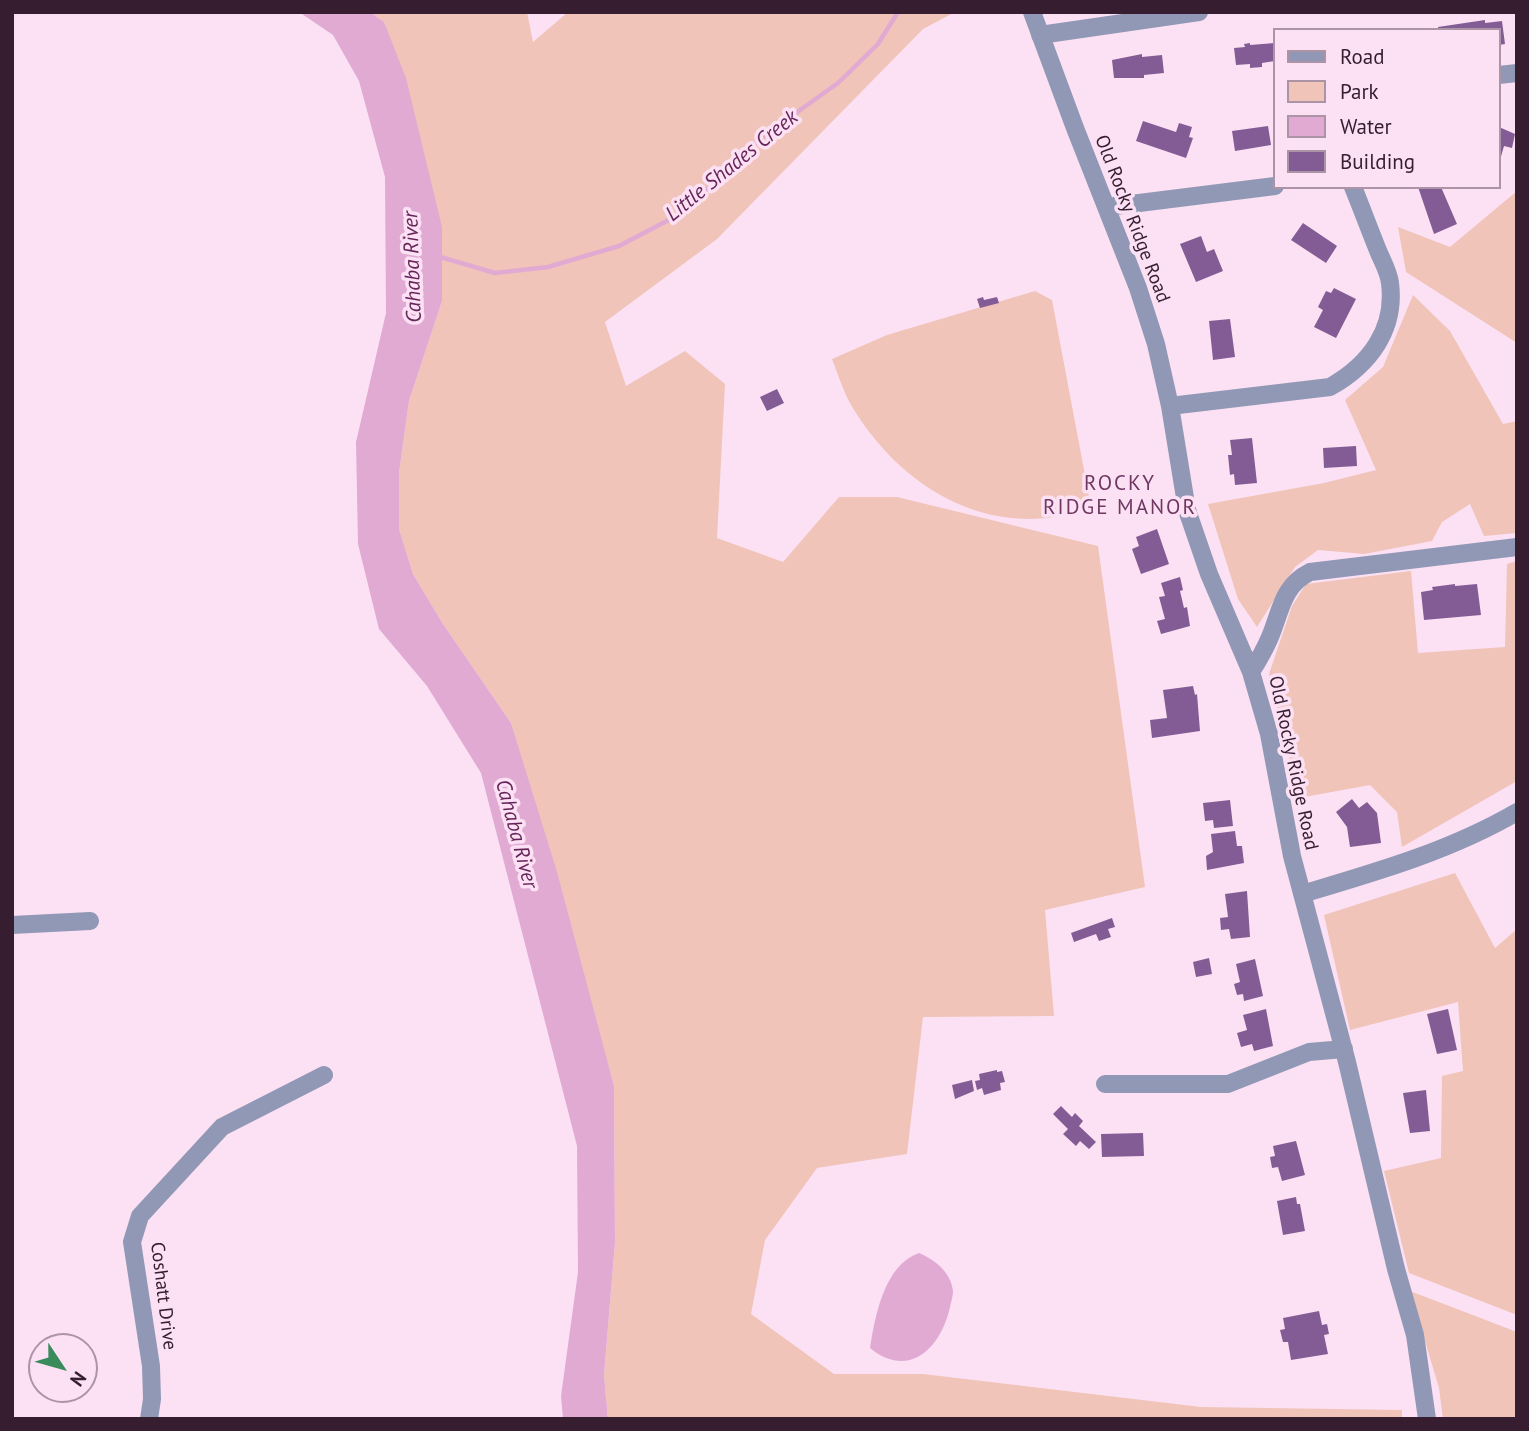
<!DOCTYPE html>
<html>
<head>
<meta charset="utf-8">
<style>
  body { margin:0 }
  #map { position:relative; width:1529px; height:1431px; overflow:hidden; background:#fce1f4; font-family:"PT Sans",sans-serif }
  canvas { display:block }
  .frame { position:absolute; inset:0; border:14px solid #361d30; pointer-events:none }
  .legend { position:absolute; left:1273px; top:28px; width:228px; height:161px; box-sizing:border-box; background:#fce1f4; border:2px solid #ad93a6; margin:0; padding:9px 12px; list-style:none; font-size:21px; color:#361d30 }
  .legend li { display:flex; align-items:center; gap:14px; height:35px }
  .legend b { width:35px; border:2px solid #ad93a6 }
  .north { position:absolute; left:28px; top:1333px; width:70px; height:70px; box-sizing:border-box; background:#fce1f4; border:2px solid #ad93a6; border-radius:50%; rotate:126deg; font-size:19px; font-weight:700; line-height:28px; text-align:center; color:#361d30 }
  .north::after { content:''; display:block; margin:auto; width:24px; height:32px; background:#398b5c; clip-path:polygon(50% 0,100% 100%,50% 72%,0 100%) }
</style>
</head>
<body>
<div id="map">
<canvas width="1529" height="1431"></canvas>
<div class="frame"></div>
<ul class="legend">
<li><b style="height:9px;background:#9198b5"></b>Road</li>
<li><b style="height:19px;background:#f0c4b8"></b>Park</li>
<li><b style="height:19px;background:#e1aad3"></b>Water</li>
<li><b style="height:19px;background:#845c95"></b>Building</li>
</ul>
<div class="north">N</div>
</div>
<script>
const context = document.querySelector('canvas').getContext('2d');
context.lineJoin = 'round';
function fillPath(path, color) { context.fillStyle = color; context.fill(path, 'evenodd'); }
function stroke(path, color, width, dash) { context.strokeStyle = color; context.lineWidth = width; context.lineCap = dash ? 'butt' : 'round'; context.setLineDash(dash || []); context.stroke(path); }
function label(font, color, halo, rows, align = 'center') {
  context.font = font + ' "PT Sans",sans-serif'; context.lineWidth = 7; context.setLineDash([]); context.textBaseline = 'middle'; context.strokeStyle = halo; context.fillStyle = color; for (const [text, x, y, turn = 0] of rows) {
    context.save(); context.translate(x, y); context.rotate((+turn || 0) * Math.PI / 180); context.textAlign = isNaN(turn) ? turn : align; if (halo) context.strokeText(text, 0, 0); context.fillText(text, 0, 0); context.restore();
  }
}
fillPath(new Path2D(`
  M370,12H527L533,42L568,12H955L923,29L717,239L605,322L626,386L685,351L725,384L717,538L783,562L839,497H897L1098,546L1145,887L1045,910L1054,1016L923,1017L907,1154L817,1168L765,1240L751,1314L834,1374H923L1201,1407L1402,1410V1419H608L604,1375L615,1242L614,1086L511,723L443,624L413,574L399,529V473L409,401L442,301L384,22Z
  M1517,191V343L1406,272L1398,227L1450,247Z
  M1035,291L1052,300L1091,507C997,543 907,493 856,413C845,397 839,377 832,359L887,335Z
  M1413,295L1450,331L1503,424L1517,421V533L1484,536L1470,504L1442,522L1432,541L1364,554L1318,550L1295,567L1257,627L1238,599L1208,504L1324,483L1376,470L1345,400L1383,367Z
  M1517,561V781L1402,847L1397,812L1370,785L1299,798L1269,674L1292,606L1306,584L1411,571L1418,653L1505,647L1507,564Z
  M1455,873L1495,948L1517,929V1315L1409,1273L1384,1171L1441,1158L1442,1076L1463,1071L1458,1002L1350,1030L1324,915Z
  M1410,1291L1517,1332V1419H1443L1439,1388Z`), '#f0c4b8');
fillPath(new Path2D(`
  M299,12H370L384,22L406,78L442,227V301L409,401L399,473V529L413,574L443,624L511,723L557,872L614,1086L615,1242L604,1375L608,1419H563L561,1396L578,1272L577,1146L481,773L427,686L379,629L358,544L356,442L386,313L385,177L359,81L333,35Z
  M919,1253C935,1260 951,1272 953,1291C953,1296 951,1303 950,1307C941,1348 909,1380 870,1348C875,1317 884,1265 919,1253Z`), '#e1aad3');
stroke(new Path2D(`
  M437,256L495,273L548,267L619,246L682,213L761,138L838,83L878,44L898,12`), '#e1aad3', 4.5);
fillPath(new Path2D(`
  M1485,20V23L1502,21L1505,44L1499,45V30H1438V27Z
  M1250,43V45L1275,43V61L1262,63V67L1250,68V64L1236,65L1234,48L1245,47L1244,44Z
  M1142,54V57L1162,55L1164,73L1144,75V78H1114L1112,60Z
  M1143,121L1176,132L1179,123L1192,127L1189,137L1193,138L1186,158L1136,141Z
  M1268,126L1271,145L1235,151L1232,131Z
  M1499,127L1515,134L1512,148L1504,146L1500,160Z
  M1418,187H1441L1457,224L1434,234Z
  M1303,223L1337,246L1326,263L1291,240Z
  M1201,236L1207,252L1214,249L1223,271L1196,282L1180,244Z
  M1334,288L1356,299L1336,338L1314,327L1323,310L1318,307L1326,291L1331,293Z
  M983,297L984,300L997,297L999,303L980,308L977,299Z
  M1230,319L1235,357L1213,360L1209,321Z
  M777,389L784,403L767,411L760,397Z
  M1252,438L1257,483L1235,485L1234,474L1230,475L1228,455H1232L1230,440Z
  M1356,446L1357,466L1324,468L1323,448Z
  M1157,529L1169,564L1141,574L1132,549L1139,546L1136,537Z
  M1180,577L1183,590L1180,591L1184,608L1187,607L1190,626L1161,634L1157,621L1165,619L1159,597L1165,596L1161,583Z
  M1455,584V586L1477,584L1481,615L1424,620L1421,592L1433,590L1432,587Z
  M1193,686L1195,695L1197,694L1200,731L1152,738L1150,720L1167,718L1163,690Z
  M1352,799L1359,808L1367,802L1377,813L1381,843L1350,847L1347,827L1336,812Z
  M1230,800L1233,826L1214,828L1213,820L1205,821L1203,803Z
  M1235,831L1237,846H1242L1244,863L1207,870L1206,856L1213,852L1211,834Z
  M1247,891L1250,937L1231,939L1229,929L1221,930L1220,918L1228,917L1225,894Z
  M1112,918L1115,927L1108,929L1111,937L1099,941L1096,934L1074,942L1071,933Z
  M1209,958L1212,974L1196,977L1193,962Z
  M1255,959L1263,996L1244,1001L1243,994L1237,995L1234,984L1240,982L1236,964Z
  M1266,1009L1273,1046L1254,1051L1252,1044L1241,1047L1237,1033L1247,1030L1243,1015Z
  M1448,1009L1457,1050L1437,1054L1427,1014Z
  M997,1070V1072L1002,1071L1005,1082L1000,1083L1001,1090L984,1095L982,1088L977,1090L975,1081L980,1080L979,1074Z
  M972,1080L974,1091L955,1099L952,1085Z
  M1426,1090L1430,1131L1410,1133L1403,1093Z
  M1061,1106L1072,1117L1075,1113L1083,1121L1079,1126L1096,1142L1089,1149L1080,1141L1076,1146L1063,1134L1068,1129L1053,1114Z
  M1143,1133L1144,1156L1102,1157L1101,1134Z
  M1296,1141L1305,1175L1282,1181L1278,1167L1272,1168L1270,1157L1275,1156L1273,1146Z
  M1296,1197L1297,1204H1300L1305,1231L1283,1235L1277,1201Z
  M1319,1311L1322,1325L1327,1324L1329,1334L1324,1335L1328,1354L1291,1360L1288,1342H1283L1280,1330L1285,1329L1283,1318Z`), '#845c95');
stroke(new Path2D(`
  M1032,12L1075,128L1138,288L1156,344L1170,406L1187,510L1209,574L1251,672L1269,734L1292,856L1347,1062L1396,1269L1415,1335L1427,1419
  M1040,35L1199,12
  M1499,75L1517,73
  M1107,207L1275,186
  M1170,406L1330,387C1369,365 1396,330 1390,283C1389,273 1383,262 1379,253C1370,231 1362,209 1353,187
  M1251,672C1258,661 1265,649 1270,637C1281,611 1282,586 1310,572L1517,547
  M1302,894C1376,872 1450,851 1517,812
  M12,925L90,921
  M1105,1084H1228L1309,1052L1344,1049
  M149,1419L152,1399L151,1366L132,1242L140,1216L222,1127L324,1075`), '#9198b5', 18);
label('19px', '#361d30', '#fce1f4', [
  ["Old Rocky Ridge Road",1132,219,69],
  ["Old Rocky Ridge Road",1293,763,78],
  ["Coshatt Drive",163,1296,83]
]);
label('italic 21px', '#652559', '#fce1f4', [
  ["Little Shades Creek",732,166,-39],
  ["Cahaba River",413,267,-92],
  ["Cahaba River",516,834,75]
]);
context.letterSpacing = '2px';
label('21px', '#6f3863', '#fce1f4', [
  ["ROCKY",1120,484],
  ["RIDGE MANOR",1120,508]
]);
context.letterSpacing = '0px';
</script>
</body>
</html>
